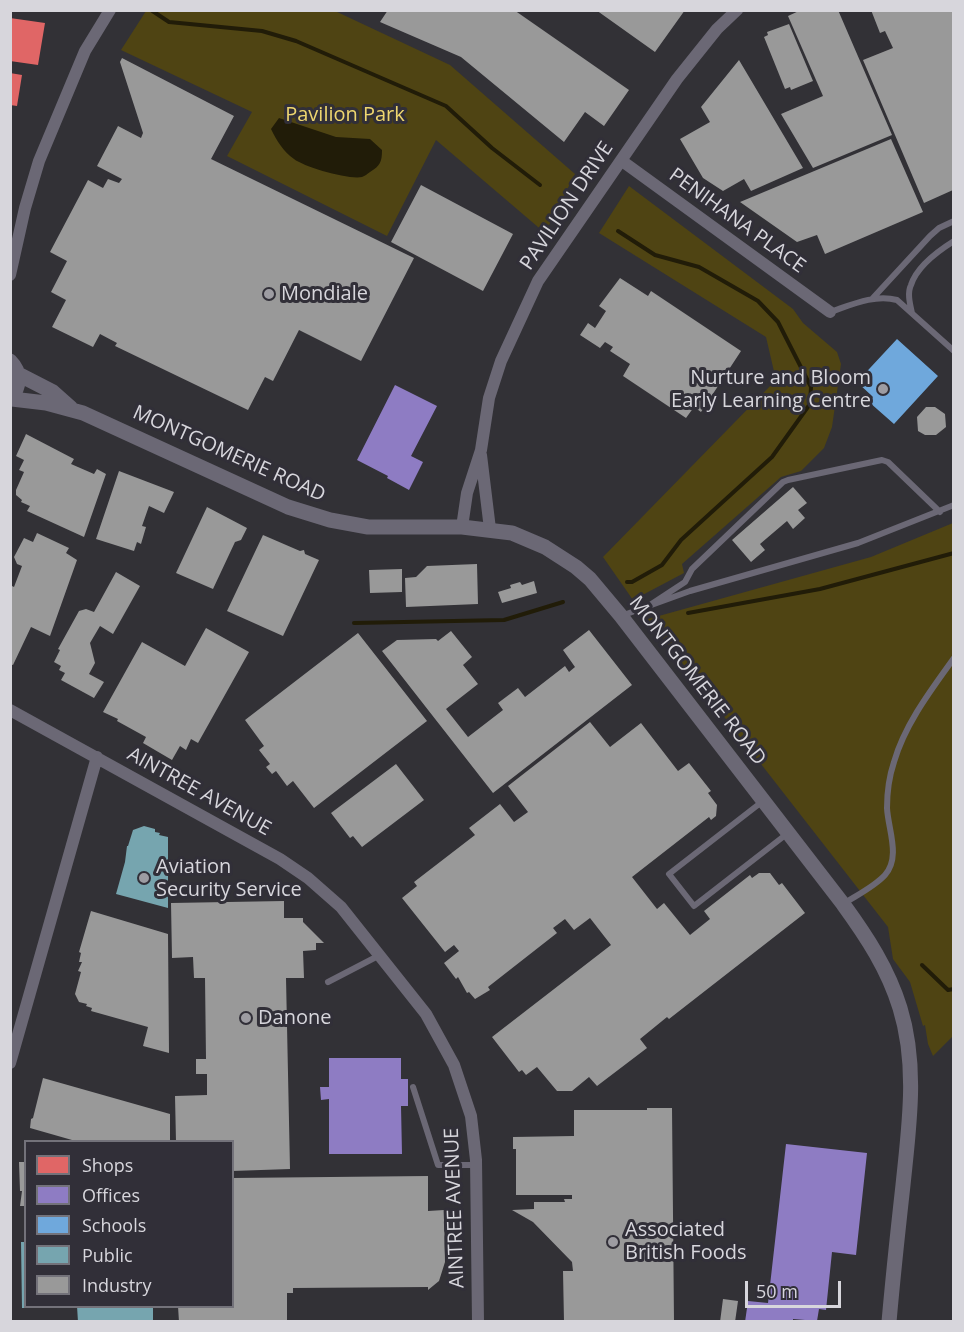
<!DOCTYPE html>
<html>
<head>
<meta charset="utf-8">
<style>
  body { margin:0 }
  #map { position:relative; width:964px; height:1332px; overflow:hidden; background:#323136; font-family:"Open Sans",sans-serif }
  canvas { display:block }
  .frame { position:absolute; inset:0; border:12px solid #d7d6dc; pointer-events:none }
  .legend { position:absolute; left:24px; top:1140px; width:210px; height:168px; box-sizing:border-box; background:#312f38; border:2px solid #73727a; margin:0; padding:8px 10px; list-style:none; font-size:18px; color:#d7d6dc }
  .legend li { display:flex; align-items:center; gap:12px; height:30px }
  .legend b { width:30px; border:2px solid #73727a }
  .scale { position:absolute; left:745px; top:1281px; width:96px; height:27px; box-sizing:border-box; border:3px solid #d7d6dc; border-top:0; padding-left:8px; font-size:18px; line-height:21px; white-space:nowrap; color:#d7d6dc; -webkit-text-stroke:4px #312f38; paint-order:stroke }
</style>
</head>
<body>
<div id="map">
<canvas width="964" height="1332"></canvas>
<div class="frame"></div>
<ul class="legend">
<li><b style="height:16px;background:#e06666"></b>Shops</li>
<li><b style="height:16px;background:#8e7cc3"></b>Offices</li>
<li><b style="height:16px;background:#6fa8dc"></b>Schools</li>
<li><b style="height:16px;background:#76a5af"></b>Public</li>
<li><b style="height:16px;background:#999"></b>Industry</li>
</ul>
<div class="scale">50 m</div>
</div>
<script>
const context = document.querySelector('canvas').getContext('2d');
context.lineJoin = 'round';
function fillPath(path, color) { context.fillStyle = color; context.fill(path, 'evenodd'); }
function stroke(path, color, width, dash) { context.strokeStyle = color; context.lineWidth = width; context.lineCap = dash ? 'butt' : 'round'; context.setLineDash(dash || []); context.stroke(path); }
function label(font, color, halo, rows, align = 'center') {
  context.font = font + ' "Open Sans",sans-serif'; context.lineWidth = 6; context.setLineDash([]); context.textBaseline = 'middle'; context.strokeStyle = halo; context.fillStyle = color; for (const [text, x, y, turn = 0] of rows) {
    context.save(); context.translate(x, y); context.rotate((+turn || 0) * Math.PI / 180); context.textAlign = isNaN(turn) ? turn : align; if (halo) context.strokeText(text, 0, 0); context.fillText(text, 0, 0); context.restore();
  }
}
fillPath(new Path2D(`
  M146,11H335L450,65L575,174L545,233L436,140L387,236L227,156L252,112L121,50Z
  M629,186L793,309L803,323L837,352L841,364L832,427L824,448L801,471L781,477L682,564L684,573L633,600L603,557L776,380L766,337L599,233Z
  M953,523L954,1035L933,1056L928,1044L925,1025L923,1026L910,982L893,959L888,927L648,619L871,557Z`), '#4f4413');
fillPath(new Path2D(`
  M279,118L336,137L370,139L382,150C382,162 380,166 370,172C367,174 365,176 362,177C349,180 304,167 294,159C283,151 277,141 271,129Z`), '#211c08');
fillPath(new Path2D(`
  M10,18L45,23L38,65L10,61Z
  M10,73L22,75L17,106L10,105Z`), '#e06666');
fillPath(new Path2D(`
  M395,385L437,406L411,456L423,462L409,490L387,478L388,476L357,460Z
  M329,1058H401V1079H408V1106H401L402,1154H329V1099L321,1100L320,1087H329Z
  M786,1144L867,1153L856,1255L832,1252L826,1310L819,1309L817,1321L793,1319V1322H745L748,1301L768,1303Z`), '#8e7cc3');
fillPath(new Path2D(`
  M897,339L938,376L894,424L869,402L873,397L857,382Z`), '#6fa8dc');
fillPath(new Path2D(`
  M144,826L155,829V832L160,833L159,835L168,837V908L116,894L125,862L127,846H128L133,830Z
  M21,1242H26V1308H22Z
  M77,1306H153V1322H78Z`), '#76a5af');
fillPath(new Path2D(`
  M388,10H514L629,90L604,126L585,112L564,142L461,57L380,22Z
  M596,10H685L655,52Z
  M801,10H838L892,135L813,168L781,114L823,96L788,16Z
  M871,10H953V190L924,203L863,60L893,48L885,31L880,33Z
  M789,24L813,81L791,90L790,87L785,89L764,37L768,35L767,32Z
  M122,58L234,116L211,159L414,258L361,361L299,330L273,381L265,377L248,410L115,346L117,343L100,334L93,347L52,327L66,300L51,292L67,261L50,252L88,180L103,188L108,179L119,183L122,179L97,166L118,126L141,138L143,133L120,62Z
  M739,60L803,168L751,191L744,179L723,191L703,178L680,139L710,122L701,107Z
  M891,139L923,212L825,254L817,235L797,242L740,202Z
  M421,185L513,234L483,291L391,242Z
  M620,278L648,296L651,291L741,351L701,412L694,407L686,418L623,376L630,364L610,351L613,347L605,342L600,348L580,335L588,323L595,328L606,311L599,306Z
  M926,407H935L945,414L946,427L936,435H925L918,431L917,417Z
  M26,434L74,459L71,464L94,474L97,469L106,474L84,537L27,511L30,506L21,502L22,500L16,495V490L24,472L19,470L24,460L16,456Z
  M119,471L174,492L164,513L149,506L142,526L146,527L141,544L137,542L134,551L96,539Z
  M793,487L807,503L798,510L805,518L793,529L787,521L760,544L765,550L751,562L732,540Z
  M207,507L247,528L241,540L235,542L213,589L176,573Z
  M37,533L69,548L66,553L77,560L50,636L31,627L13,665L10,664V590L12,586L14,587L22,566L17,564L14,557L24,538L33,542Z
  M263,535L300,551L304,550L305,554L319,560L283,636L227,611Z
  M477,564L478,604L406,607L405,578L416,577L427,566Z
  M402,569V592L370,593L369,570Z
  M116,572L140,586L113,634L100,626L90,643L95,663L89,674L104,682L94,698L61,680L65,673L59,670L61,666L54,662L60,650L58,649L79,611L86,609L94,612Z
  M534,581L537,593L502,603L498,592L511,588L510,585L520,582L522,585Z
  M206,628L249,652L198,743L191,739L186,750L180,746L172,760L143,743L146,737L117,721L118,719L103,712L142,642L185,666Z
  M589,630L632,685L493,793L382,651L397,640L436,639L438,641L451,631L472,657L463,665L478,684L446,709L468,737L503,710L498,703L518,688L525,697L565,666L569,672L575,667L563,650Z
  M358,633L427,721L314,808L293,781L287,786L276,771L272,774L266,767L270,764L259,750L264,746L245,720Z
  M590,722L610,747L641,723L678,771L689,763L711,791L708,793L717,805L716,816L711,820L709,817L632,877L657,909L664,903L690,935L710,919L704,911L750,875L752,878L759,873H770L779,885L782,883L805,913L669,1019L667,1017L640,1039L647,1048L597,1086L589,1077L572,1091H557L537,1067L526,1075L522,1070L519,1072L492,1037L611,945L590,918L574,930L565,919L553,928L557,933L488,987L490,990L475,999L469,992L467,993L458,977L456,979L444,963L459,951L454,945L445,952L402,898L417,886L414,882L475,835L469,828L500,804L514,822L528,812L508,786Z
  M396,764L424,800L362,847L353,836L350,838L331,813Z
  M284,901V918H303V922L324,943H316V950L303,951L304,978H286L290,1169L232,1171V1142H176L175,1096L207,1095V1074H196V1059H206L205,978H194L193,957L172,958L171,903Z
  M91,911L168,934L169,1053L143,1046L148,1027L91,1011L92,1008L86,1006L87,1004L79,1002L75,994L81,972L78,971L82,962H79L81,953L79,952Z
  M43,1078L170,1114V1142H79L30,1128L31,1119L33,1118Z
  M647,1108H672L674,1322H564L563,1271H573L572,1262L533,1222L512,1210L534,1209V1202H565L564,1199H572V1195H516V1149H513V1137L574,1136V1110H647Z
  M19,1162H26V1206H20L22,1191H20Z
  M428,1176V1211L444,1210L445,1262L439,1281L428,1290V1287L293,1288V1293H287V1322H179L178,1306H232V1178Z
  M723,1299L738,1301L735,1322H720Z`), '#999');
stroke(new Path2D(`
  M151,10L169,22L262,31L296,41L446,106L492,148L540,185
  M618,231L655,255L699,267L758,301L778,322L811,387L810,404L772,457L681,540L662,565L632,582H627
  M688,613L820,589L954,553
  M354,623L504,620L563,602
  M922,965L948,990L954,989`), '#211c08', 4);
stroke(new Path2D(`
  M872,299L930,236L939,228L954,221
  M830,312C851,305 874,294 897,300L954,351
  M912,313C910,304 907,293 911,285C917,266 938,251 954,241
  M650,605L685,582L692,569L783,482L788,480L882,460L888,462L940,512
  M621,616L690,591L858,543L954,505
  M763,801L669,874L694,906L788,833
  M843,904C857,895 874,887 885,875C901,857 888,829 887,808C887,792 889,777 894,762C905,724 931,690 954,658
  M328,982L380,955
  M413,1087L438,1165H476`), '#6b6875', 6);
stroke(new Path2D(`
  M622,161L830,312
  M10,275L25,208L39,161L85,51L110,10
  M481,455L490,529
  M462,527L467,493L481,450L489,398L501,361L538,281L677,79L717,29L737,10
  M10,710L280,859L308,878L341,907L426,1014L454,1065L471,1116L476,1160L478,1322
  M10,1063L97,757`), '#6b6875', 12);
stroke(new Path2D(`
  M10,361C22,373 20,387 10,399
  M18,374L53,392L71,408
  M12,399L46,403L83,413L288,507L330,520L368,527H462L512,533L545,547L576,567L590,579L621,616L843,904C867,937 888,969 900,1008C918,1066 909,1126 903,1185C898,1230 893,1276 889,1322`), '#6b6875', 15);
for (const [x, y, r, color] of [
  [269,294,6,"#9d9ca2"],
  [883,389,6,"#9d9ca2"],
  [144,878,6,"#9d9ca2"],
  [246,1018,6,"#9d9ca2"],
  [613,1242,6,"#9d9ca2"]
]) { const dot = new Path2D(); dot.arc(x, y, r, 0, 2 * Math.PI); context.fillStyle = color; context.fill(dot); stroke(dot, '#312f38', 2); }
label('20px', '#eed66f', '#312f38', [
  ["Pavilion Park",345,115]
]);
label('20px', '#d7d6dc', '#312f38', [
  ["PAVILION DRIVE",567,206,-56],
  ["PENIHANA PLACE",737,221,36],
  ["MONTGOMERIE ROAD",229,454,24],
  ["MONTGOMERIE ROAD",697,681,52],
  ["AINTREE AVENUE",199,792,29],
  ["AINTREE AVENUE",455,1208,-92]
]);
label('20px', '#d7d6dc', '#312f38', [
  ["Mondiale",281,294],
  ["Nurture and Bloom",871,378,"right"],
  ["Early Learning Centre",871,401,"right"],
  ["Aviation",156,867],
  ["Security Service",156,890],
  ["Danone",258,1018],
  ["Associated",625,1230],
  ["British Foods",625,1253]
], 'left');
</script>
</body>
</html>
